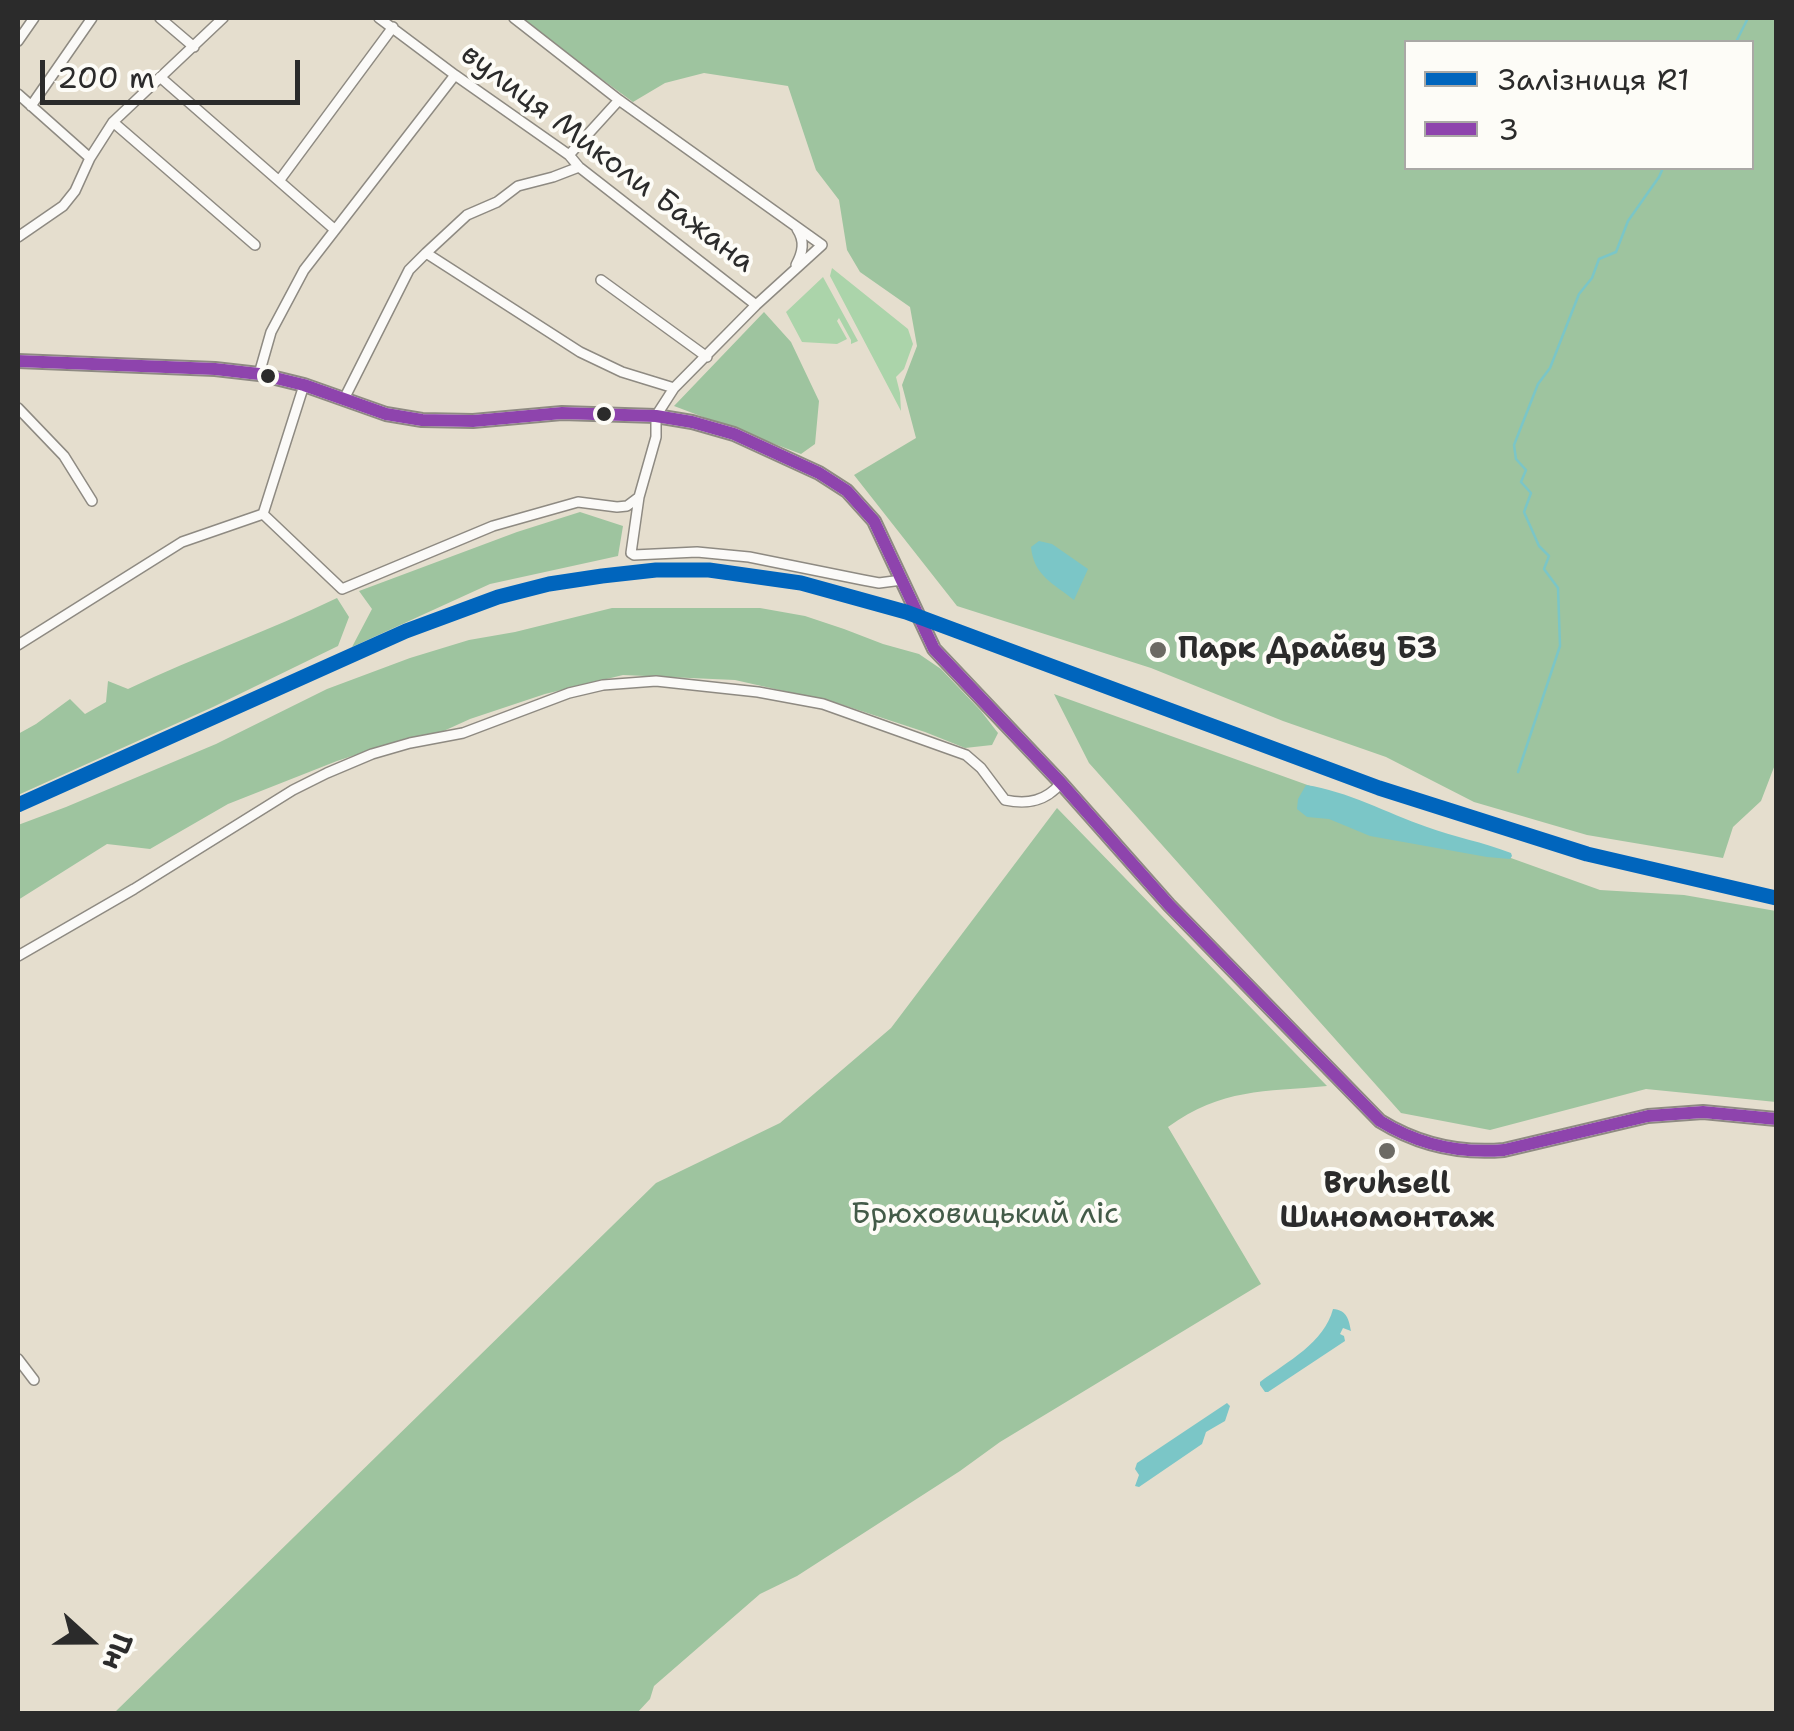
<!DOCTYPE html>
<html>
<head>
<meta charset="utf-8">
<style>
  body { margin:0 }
  #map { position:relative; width:1794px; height:1731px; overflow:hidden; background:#e5dece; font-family:"Shantell Sans",sans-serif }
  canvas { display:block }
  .frame { position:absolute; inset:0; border:20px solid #2b2b2b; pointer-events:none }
  .legend { position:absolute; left:1404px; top:40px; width:350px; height:130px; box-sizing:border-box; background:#fdfcf7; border:2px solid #a9a8a5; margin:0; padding:12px 18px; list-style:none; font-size:30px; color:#2b2b2b }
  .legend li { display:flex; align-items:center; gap:20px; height:50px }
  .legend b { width:50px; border:2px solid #a9a8a5 }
  .north { position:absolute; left:40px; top:1591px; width:100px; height:100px; -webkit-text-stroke:8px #fdfcf7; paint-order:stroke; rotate:111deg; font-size:28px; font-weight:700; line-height:40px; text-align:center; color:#2b2b2b }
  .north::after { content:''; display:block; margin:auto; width:35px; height:45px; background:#2b2b2b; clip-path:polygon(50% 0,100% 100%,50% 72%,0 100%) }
  .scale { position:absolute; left:40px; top:60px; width:260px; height:45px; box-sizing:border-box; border:5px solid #2b2b2b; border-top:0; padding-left:12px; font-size:30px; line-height:35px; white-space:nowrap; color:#2b2b2b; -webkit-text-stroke:8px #fdfcf7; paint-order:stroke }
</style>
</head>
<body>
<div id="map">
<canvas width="1794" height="1731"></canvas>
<div class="frame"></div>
<ul class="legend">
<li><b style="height:12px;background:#0065bd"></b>Залізниця R1</li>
<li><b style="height:12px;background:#8e44ad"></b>3</li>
</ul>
<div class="north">Пн</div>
<div class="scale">200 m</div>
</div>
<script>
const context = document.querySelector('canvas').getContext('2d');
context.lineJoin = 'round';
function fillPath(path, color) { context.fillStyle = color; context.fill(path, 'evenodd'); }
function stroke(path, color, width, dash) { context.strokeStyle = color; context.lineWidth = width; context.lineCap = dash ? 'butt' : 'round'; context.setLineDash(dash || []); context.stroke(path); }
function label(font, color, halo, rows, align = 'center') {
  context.font = font + ' "Shantell Sans",sans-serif'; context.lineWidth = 8; context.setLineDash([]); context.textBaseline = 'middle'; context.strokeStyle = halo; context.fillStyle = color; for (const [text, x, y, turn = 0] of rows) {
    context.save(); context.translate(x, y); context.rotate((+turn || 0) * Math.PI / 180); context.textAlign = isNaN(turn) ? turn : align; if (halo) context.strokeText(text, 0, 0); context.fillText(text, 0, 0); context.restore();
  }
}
fillPath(new Path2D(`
  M832,268L908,329L913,344L904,369L896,377L900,393L901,411L830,276Z
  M823,277L858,341L851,344V340L839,318L837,321L847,339L837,344L802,342L786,312Z`), '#abd4aa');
fillPath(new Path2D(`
  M518,18H1776V762L1761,801L1733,827L1723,858L1587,835L1474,802L1386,757L1283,721L1151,668L957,606L854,475L916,438L902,385L917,346L910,307L860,272L847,250L839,200L816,170L788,86L704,73L665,83L633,102ZM1406,42H1752V168H1406Z
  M764,312L791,342L819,401L815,444L801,454L674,406Z
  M580,512L623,526L618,556L490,584L352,647L372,609L359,591L517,532Z
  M337,598L349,617L338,646L213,707L18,795V734L36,724L70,699L85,714L106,702L108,681L128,689C197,656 269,631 337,598Z
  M612,608H760L805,616L844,629L883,644L919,654L941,669L981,711L998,733L992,745L965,748L925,732L837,703L735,680L623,675L545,694L470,719L426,739L407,738L337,761L228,804L150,849L107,844L18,900V825L66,807L216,744L327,689L410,658L469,640L515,632Z
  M1054,694L1600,890L1684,895L1776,911V1102L1646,1089L1490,1130L1401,1113L1089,763Z
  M1057,808L1327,1086C1264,1092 1222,1088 1168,1127L1261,1284L1000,1442L960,1471L797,1576L760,1594L654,1686L650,1699L637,1713H114L656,1183L780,1123L891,1028Z`), '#9ec49f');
fillPath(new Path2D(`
  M1039,541L1052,544L1088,569L1074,600C1053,583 1034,576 1031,547Z
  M1306,785C1347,791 1387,813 1427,827C1454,837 1483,842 1511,853L1512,856L1510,859L1487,857L1370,836L1329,819L1307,817L1297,809L1298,799Z
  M1333,1309C1347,1310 1349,1320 1351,1331L1343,1328L1340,1334L1344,1336L1345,1341L1268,1392H1265L1260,1385V1382C1288,1361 1324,1343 1333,1309Z
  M1227,1403L1230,1406L1225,1421L1206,1432L1202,1444L1139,1487L1135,1486L1139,1475L1135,1469L1137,1463Z`), '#7bc6c7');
stroke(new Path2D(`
  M1736,42L1748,18
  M1518,772L1560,646L1558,588L1544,569L1549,556L1539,546L1524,512L1531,493L1521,482L1526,470L1516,459L1514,445L1538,384L1550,368L1579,294L1592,278L1599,259L1616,252L1628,221L1659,177L1663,168`), '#7bc6c7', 2.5);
const street = new Path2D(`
  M160,18L194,47
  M379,18L455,75L569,155L579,167L756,305
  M514,18L619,100L822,245L756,305L674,388L656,416V437L639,497L631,553L634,555L697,552L749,557L863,580L879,583L902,580
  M18,41L34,18
  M160,77L334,229
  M18,94L90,158
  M31,106L92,18
  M113,122L255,245
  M569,155L619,100
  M279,181L393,27
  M18,237L63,206L75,191L90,158L113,122L223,18
  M426,253L580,352L622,372L674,388
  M796,265C803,252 805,241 797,229
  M601,280L707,357
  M259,374L271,332L304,270L455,75
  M344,399L409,270L426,253L467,215L497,202L518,186L553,177L579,167
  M18,408L64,456L92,501
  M263,514L342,589L493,526L578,502L617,507L627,506L639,497
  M18,645L182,542L263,514L304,385
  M18,956L134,889L293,790L327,773L372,754L410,743L463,733L569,693L603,685L656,681L758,692L823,704L966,755L981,768L1005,800C1028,805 1046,801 1061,783
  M18,1359L34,1380`);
const secondary = new Path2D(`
  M18,361L215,369L259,374L304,385L386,414L422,420L473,421L562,413L656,416L692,422L734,434L819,473L847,491L874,521L934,649L1061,783L1169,905L1380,1121C1419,1145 1459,1154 1504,1150L1648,1116L1703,1112L1776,1119`);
stroke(street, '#8e8a82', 12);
stroke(secondary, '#8e8a82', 16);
stroke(street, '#fbfaf8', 9);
stroke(secondary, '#f5f2ed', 12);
stroke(new Path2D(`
  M18,361L215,369L259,374L304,385L386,414L422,420L473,421L562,413L656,416L692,422L734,434L819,473L847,491L874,521L934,649L1061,783L1169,905L1380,1121C1419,1145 1459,1154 1504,1150L1648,1116L1703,1112L1776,1119`), '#8e44ad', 12);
stroke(new Path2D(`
  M18,805L406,631L498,597L549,584L602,576L656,570H709L801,583L906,612L1379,788L1587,854L1776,898`), '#0065bd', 15);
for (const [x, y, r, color] of [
  [268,376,9,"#2b2b2b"],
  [604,414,9,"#2b2b2b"],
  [1158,650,10,"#6c6a64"],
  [1387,1151,10,"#6c6a64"]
]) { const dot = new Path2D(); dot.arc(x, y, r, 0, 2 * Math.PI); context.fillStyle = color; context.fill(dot); stroke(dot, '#fdfcf7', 4); }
label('30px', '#2b2b2b', '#fdfcf7', [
  ["вулиця Миколи Бажана",607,159,37]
]);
label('bold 30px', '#2b2b2b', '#fdfcf7', [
  ["Парк Драйву Б3",1178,650],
  ["Bruhsell",1387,1185,"center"],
  ["Шиномонтаж",1387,1219,"center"]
], 'left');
label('30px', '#435b48', '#fdfcf7', [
  ["Брюховицький ліс",985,1215]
]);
</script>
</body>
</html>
